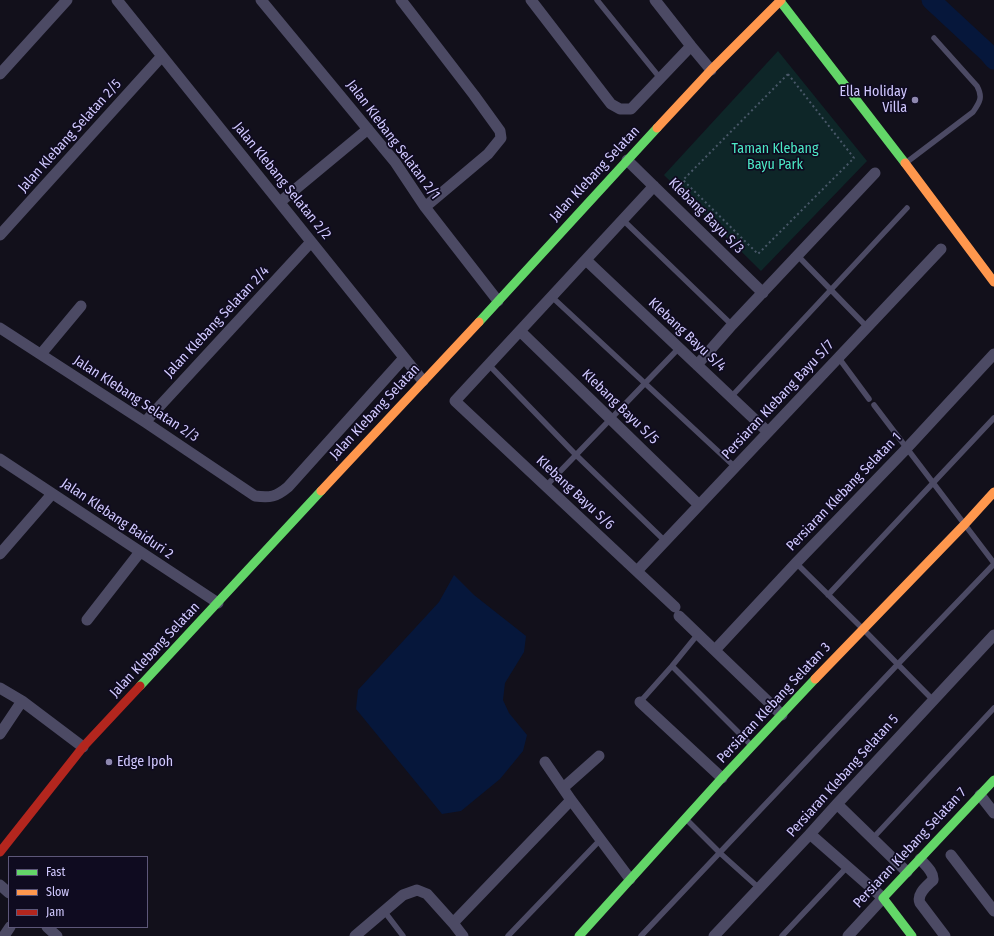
<!DOCTYPE html>
<html>
<head>
<meta charset="utf-8">
<style>
  body { margin:0 }
  #map { position:relative; width:994px; height:936px; overflow:hidden; background:#12101b; font-family:"Fira Sans Condensed",sans-serif }
  canvas { display:block }
  .legend { position:absolute; left:8px; top:856px; width:140px; height:72px; box-sizing:border-box; background:#0f0b20; border:1px solid #5d5779; margin:0; padding:5px 7px; list-style:none; font-size:12px; color:#d1c9ff }
  .legend li { display:flex; align-items:center; gap:8px; height:20px }
  .legend b { width:20px; border:1px solid #5d5779 }
</style>
</head>
<body>
<div id="map">
<canvas width="994" height="936"></canvas>
<ul class="legend">
<li><b style="height:5px;background:#63d668"></b>Fast</li>
<li><b style="height:5px;background:#ff974d"></b>Slow</li>
<li><b style="height:5px;background:#b3261e"></b>Jam</li>
</ul>
</div>
<script>
const context = document.querySelector('canvas').getContext('2d');
context.lineJoin = 'round';
function fillPath(path, color) { context.fillStyle = color; context.fill(path, 'evenodd'); }
function stroke(path, color, width, dash) { context.strokeStyle = color; context.lineWidth = width; context.lineCap = dash ? 'butt' : 'round'; context.setLineDash(dash || []); context.stroke(path); }
function label(font, color, halo, rows, align = 'center') {
  context.font = font + ' "Fira Sans Condensed",sans-serif'; context.lineWidth = 3.5; context.setLineDash([]); context.textBaseline = 'middle'; context.strokeStyle = halo; context.fillStyle = color; for (const [text, x, y, turn = 0] of rows) {
    context.save(); context.translate(x, y); context.rotate((+turn || 0) * Math.PI / 180); context.textAlign = isNaN(turn) ? turn : align; if (halo) context.strokeText(text, 0, 0); context.fillText(text, 0, 0); context.restore();
  }
}
fillPath(new Path2D(`
  M778,51L867,161L761,271L664,175Z`), '#0e2628');
fillPath(new Path2D(`
  M454,575L474,595L526,636L524,652L505,683L503,700L509,713L527,735L523,751L500,779L461,811L442,814L356,709L358,690L439,602Z`), '#06173b');
stroke(new Path2D(`
  M931,0L988,53L994,60`), '#06173b', 19);
stroke(new Path2D(`
  M788,74L854,158L758,254L683,180Z`), '#485768', 2, [2, 3]);
stroke(new Path2D(`
  M597,0L660,78
  M907,162L973,112C980,102 983,97 977,86L934,38
  M623,220L732,325
  M798,256L867,327
  M552,297L735,467
  M838,357L869,399
  M489,365L576,455L665,541
  M731,397L907,208
  M874,405L994,563
  M546,486L679,348
  M796,563L863,629L933,700
  M828,595L994,418
  M672,666L751,745
  M640,702L672,666L698,634
  M687,820L720,853L759,888
  M873,838L994,708
  M384,911L403,936
  M508,936L601,839
  M641,936L898,664L994,564
  M782,936L847,867`), '#4c4a64', 5.5);
stroke(new Path2D(`
  M117,0L423,381
  M261,0L395,162L425,207L498,301
  M401,0L474,95L500,131L501,138L488,154L425,207
  M531,0L611,104L620,109H631L691,46
  M655,0L691,46L711,70
  M0,74L67,0
  M627,160L763,293
  M654,186L455,401L675,607
  M280,202L368,129
  M0,235L162,56
  M586,260L768,432
  M0,328L145,422L255,496C270,498 276,497 288,487L404,358
  M520,331L699,505
  M41,354L81,306
  M697,365L732,325L875,173
  M145,422L311,242
  M0,459L218,603
  M0,554L52,494
  M637,571L941,249
  M679,616L782,715
  M87,620L140,552
  M715,650L796,563L907,448L994,354
  M0,688L22,701L83,747
  M640,702L722,778
  M0,734L22,701
  M545,762L571,800L630,879
  M563,788L599,756
  M980,795L994,813
  M837,804L907,872
  M810,834L883,898L848,936
  M951,855L994,911
  M920,859C925,865 934,872 933,880C927,886 916,894 920,903L945,936
  M0,885L9,893
  M453,923L571,800
  M47,927L57,936
  M4,936L10,927
  M355,936L403,895L417,890L427,894L453,923L463,936
  M714,936L810,834L837,804L994,635`), '#4c4a64', 11);
stroke(new Path2D(`
  M780,1L905,163
  M479,322L657,128
  M140,686L321,491
  M579,936L722,778L815,679
  M912,936L883,898L994,780`), '#63d668', 9);
stroke(new Path2D(`
  M657,128L711,70L781,0
  M905,163L994,282
  M321,491L479,322
  M815,679L965,524L994,492`), '#ff974d', 9);
stroke(new Path2D(`
  M0,852L83,747L140,686`), '#b3261e', 9);
for (const [x, y, r, color] of [
  [915,100,4,"#8e88af"],
  [109,762,4,"#8e88af"]
]) { const dot = new Path2D(); dot.arc(x, y, r, 0, 2 * Math.PI); context.fillStyle = color; context.fill(dot); stroke(dot, '#0f0b20', 1.5); }
label('14px', '#d1c9ff', '#0f0b20', [
  ["Ella Holiday",907,92],
  ["Villa",907,108],
  ["Edge Ipoh",117,762,"left"]
], 'right');
label('14px', '#d1c9ff', '#0f0b20', [
  ["Jalan Klebang Selatan 2/5",70,136,-48],
  ["Jalan Klebang Selatan 2/1",393,140,53],
  ["Jalan Klebang Selatan",595,174,-47],
  ["Jalan Klebang Selatan 2/2",282,181,51],
  ["Klebang Bayu S/3",706,216,45],
  ["Jalan Klebang Selatan 2/4",217,322,-47],
  ["Klebang Bayu S/4",687,335,43],
  ["Jalan Klebang Selatan 2/3",136,399,33],
  ["Persiaran Klebang Bayu S/7",778,400,-47],
  ["Klebang Bayu S/5",620,407,44],
  ["Jalan Klebang Selatan",375,412,-47],
  ["Persiaran Klebang Selatan 1",844,492,-46],
  ["Klebang Bayu S/6",575,493,43],
  ["Jalan Klebang Baiduri 2",117,519,34],
  ["Jalan Klebang Selatan",155,650,-47],
  ["Persiaran Klebang Selatan 3",774,703,-47],
  ["Persiaran Klebang Selatan 5",843,776,-48],
  ["Persiaran Klebang Selatan 7",910,848,-47]
]);
label('14px', '#4ce9c6', '#0f0b20', [
  ["Taman Klebang",775,149],
  ["Bayu Park",775,165]
]);
</script>
</body>
</html>
